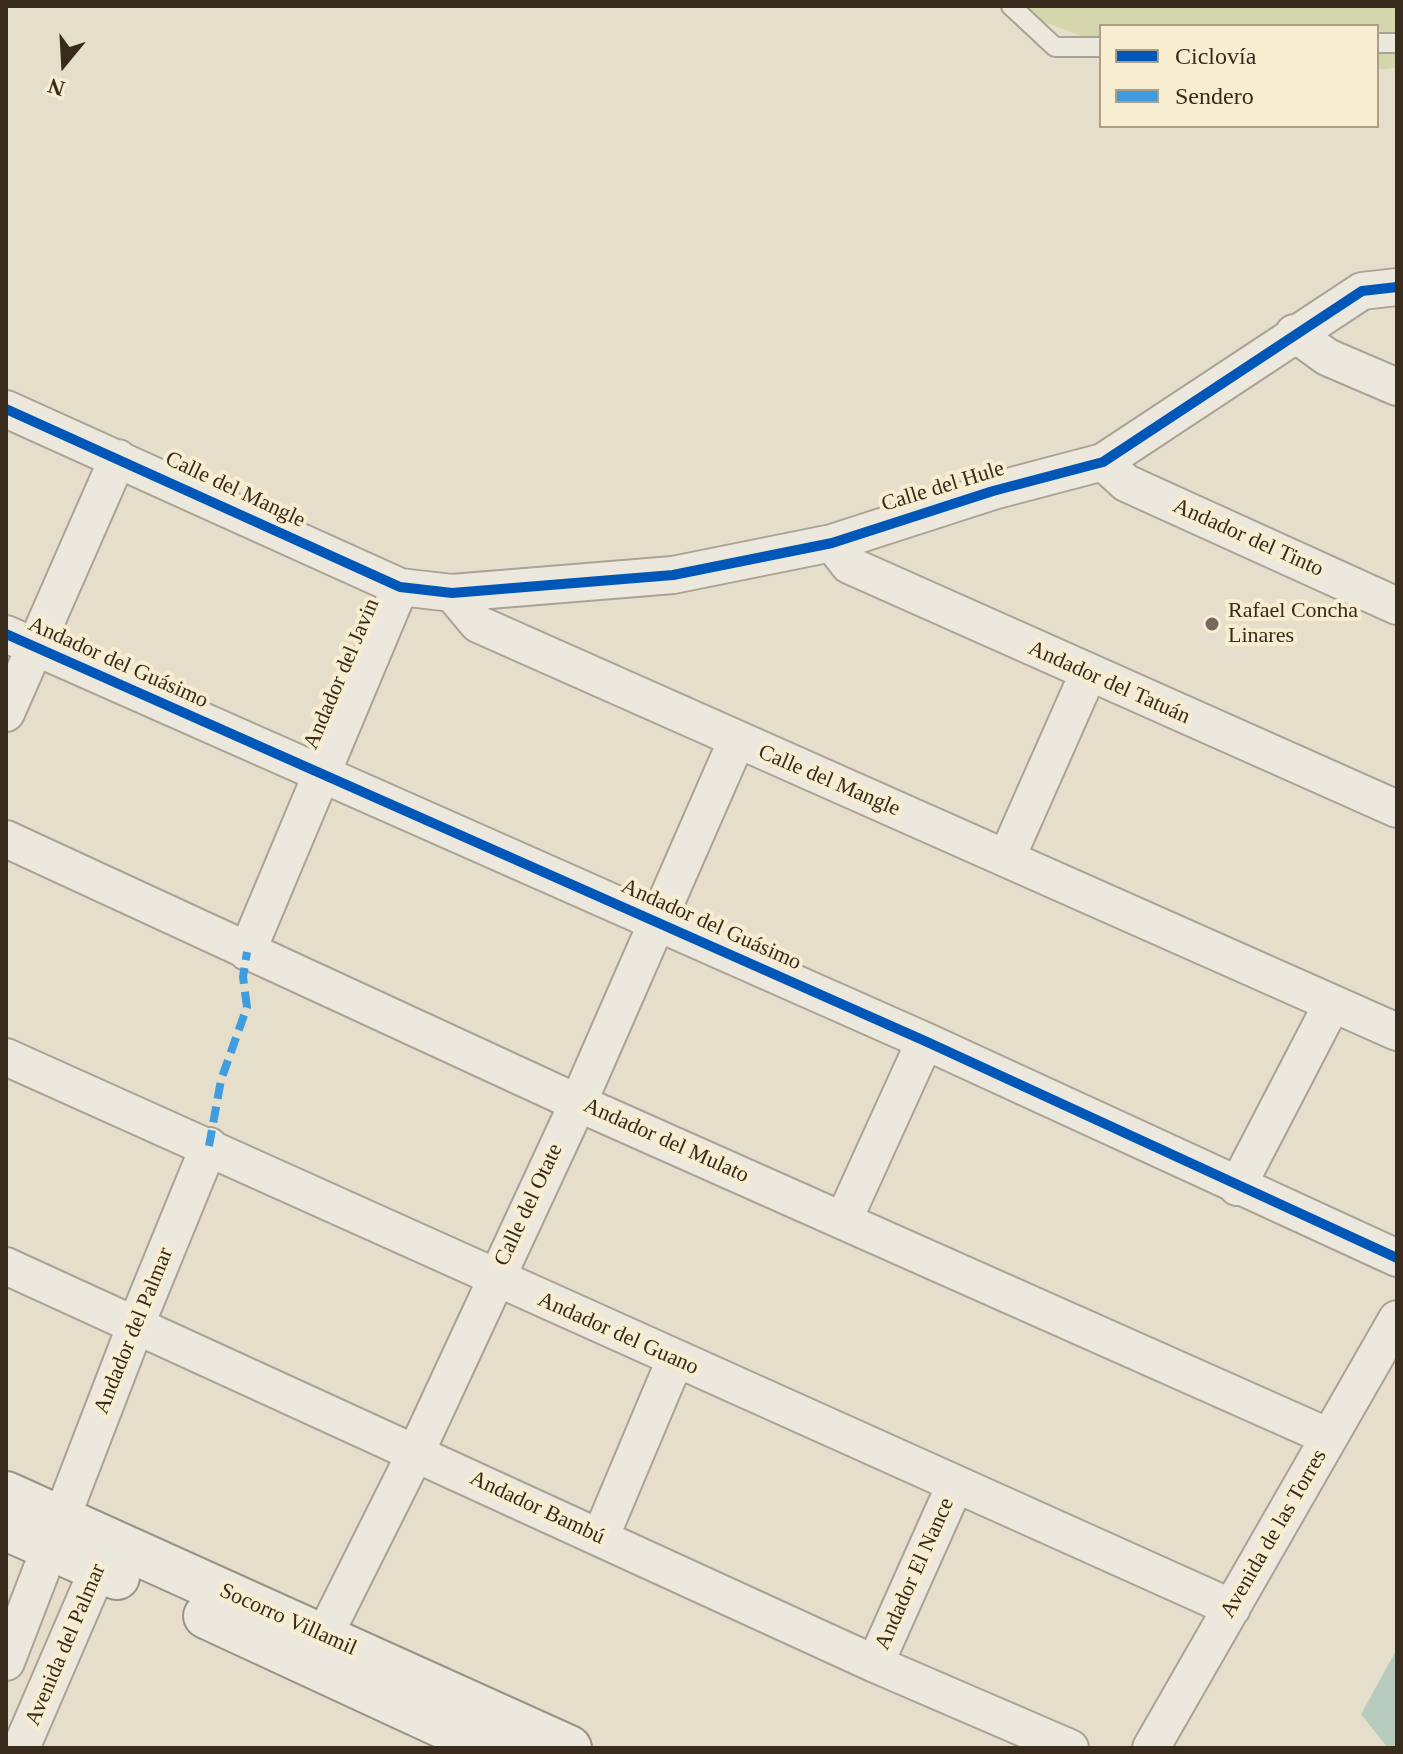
<!DOCTYPE html>
<html>
<head>
<meta charset="utf-8">
<style>
  body { margin:0 }
  #map { position:relative; width:1403px; height:1754px; overflow:hidden; background:#e5deca; font-family:Georgia,serif }
  canvas { display:block }
  .frame { position:absolute; inset:0; border:8px solid #392b1c; pointer-events:none }
  .legend { position:absolute; left:1099px; top:24px; width:280px; height:104px; box-sizing:border-box; background:#f7edd0; border:2px solid #ab9f88; margin:0; padding:10px 14px; list-style:none; font-size:24px; color:#392b1c }
  .legend li { display:flex; align-items:center; gap:16px; height:40px }
  .legend b { width:40px; border:2px solid #ab9f88 }
  .north { position:absolute; left:24px; top:24px; width:80px; height:80px; -webkit-text-stroke:6px #f7edd0; paint-order:stroke; rotate:198deg; font-size:22px; font-weight:700; line-height:32px; text-align:center; color:#392b1c }
  .north::after { content:''; display:block; margin:auto; width:28px; height:36px; background:#392b1c; clip-path:polygon(50% 0,100% 100%,50% 72%,0 100%) }
</style>
</head>
<body>
<div id="map">
<canvas width="1403" height="1754"></canvas>
<div class="frame"></div>
<ul class="legend">
<li><b style="height:10px;background:#0057b8"></b>Ciclovía</li>
<li><b style="height:10px;background:#3e9cdf"></b>Sendero</li>
</ul>
<div class="north">N</div>
</div>
<script>
const context = document.querySelector('canvas').getContext('2d');
context.lineJoin = 'round';
function fillPath(path, color) { context.fillStyle = color; context.fill(path, 'evenodd'); }
function stroke(path, color, width, dash) { context.strokeStyle = color; context.lineWidth = width; context.lineCap = dash ? 'butt' : 'round'; context.setLineDash(dash || []); context.stroke(path); }
function label(font, color, halo, rows, align = 'center') {
  context.font = font + ' Georgia,serif'; context.lineWidth = 8; context.setLineDash([]); context.textBaseline = 'middle'; context.strokeStyle = halo; context.fillStyle = color; for (const [text, x, y, turn = 0] of rows) {
    context.save(); context.translate(x, y); context.rotate((+turn || 0) * Math.PI / 180); context.textAlign = isNaN(turn) ? turn : align; if (halo) context.strokeText(text, 0, 0); context.fillText(text, 0, 0); context.restore();
  }
}
fillPath(new Path2D(`
  M1001,6H1397V67L1377,70V26H1101V43Z`), '#d4d6ac');
fillPath(new Path2D(`
  M1397,1649V1748H1388L1361,1714Z`), '#b7cabe');
const lane = new Path2D(`
  M1011,6L1055,47H1101
  M1377,43H1397`);
const street = new Path2D(`
  M1294,333L1327,357L1397,387
  M6,409L400,587L452,593L673,575L832,543L993,491L1103,462L1362,291L1397,287
  M1103,462L1126,483L1397,606
  M832,543L849,565L1397,809
  M452,593L478,624L1397,1032
  M6,634L925,1041L1397,1258
  M6,713L118,458
  M6,839L578,1103L1329,1437
  M1007,857L1088,674
  M247,952L400,587
  M6,1057L1232,1608
  M1237,1187L1332,1004
  M844,1219L925,1041
  M6,1266L875,1664L1070,1748
  M600,1538L675,1360
  M6,1662L137,1322L209,1146
  M311,1662L416,1452L578,1103L736,742
  M875,1664L955,1485
  M21,1748L109,1544
  M1151,1748L1397,1319`);
const secondary = new Path2D(`
  M6,1494L569,1748
  M6,1528L117,1577
  M206,1616L491,1748`);
stroke(lane, '#aaa294', 22);
stroke(street, '#aaa294', 40);
stroke(secondary, '#9a9284', 48);
stroke(lane, '#ede8dd', 18);
stroke(street, '#ede8dd', 36);
stroke(secondary, '#ede8dd', 44);
stroke(new Path2D(`
  M209,1146L221,1080L247,1007L243,977L247,952`), '#3e9cdf', 8, [16, 8]);
stroke(new Path2D(`
  M6,409L400,587L452,593L673,575L832,543L993,491L1103,462L1362,291L1397,287
  M6,634L925,1041L1397,1258`), '#0057b8', 10);
for (const [x, y, r, color] of [
  [1212,624,8,"#756a59"]
]) { const dot = new Path2D(); dot.arc(x, y, r, 0, 2 * Math.PI); context.fillStyle = color; context.fill(dot); stroke(dot, '#f7edd0', 3); }
label('22px', '#392b1c', '#f7edd0', [
  ["Calle del Hule",943,487,-17],
  ["Calle del Mangle",235,490,25],
  ["Andador del Tinto",1248,538,24],
  ["Andador del Guásimo",118,663,24],
  ["Andador del Javin",342,674,-67],
  ["Andador del Tatuán",1109,683,24],
  ["Calle del Mangle",829,781,23],
  ["Andador del Guásimo",711,925,24],
  ["Andador del Mulato",666,1141,24],
  ["Calle del Otate",529,1205,-65],
  ["Andador del Palmar",134,1331,-68],
  ["Andador del Guano",618,1334,24],
  ["Andador Bambú",537,1508,25],
  ["Avenida de las Torres",1274,1534,-60],
  ["Andador El Nance",915,1574,-66],
  ["Socorro Villamil",288,1620,24],
  ["Avenida del Palmar",66,1645,-67]
]);
label('22px', '#392b1c', '#f7edd0', [
  ["Rafael Concha",1228,611],
  ["Linares",1228,636]
], 'left');
</script>
</body>
</html>
